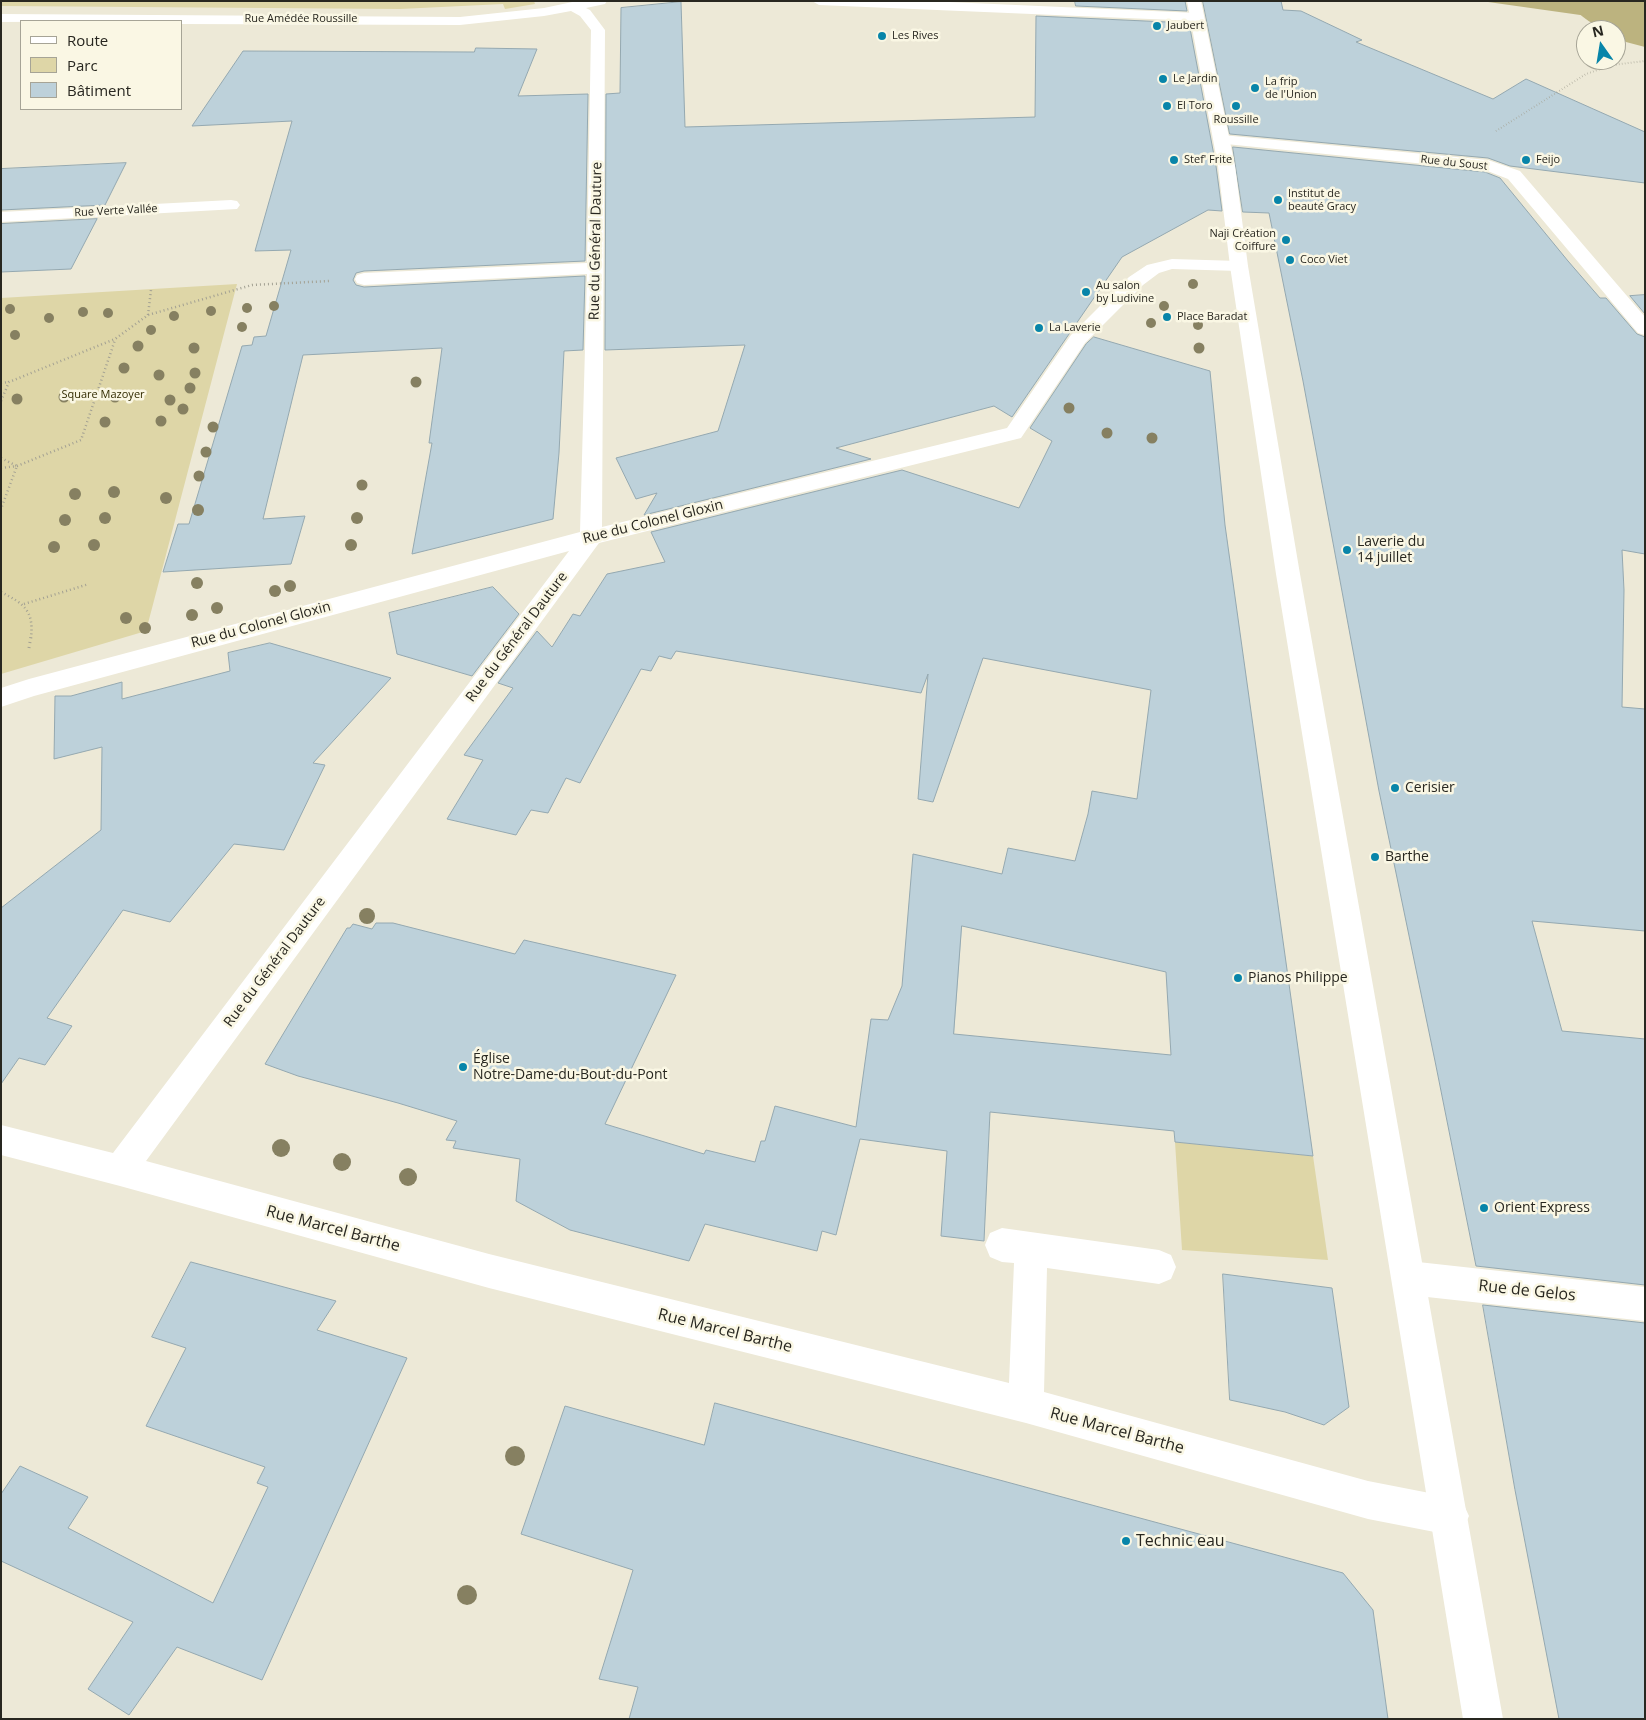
<!DOCTYPE html>
<html>
<head>
<meta charset="utf-8">
<style>
  body { margin:0 }
  #map { position:relative; width:1646px; height:1720px; overflow:hidden; background:#ede9d7; font-family:"Open Sans",sans-serif }
  canvas { display:block }
  .frame { position:absolute; inset:0; border:2px solid #282720; pointer-events:none }
  .legend { position:absolute; left:20px; top:20px; width:162px; height:90px; box-sizing:border-box; background:#faf7e4; border:1px solid #a6a496; margin:0; padding:6px 9px; list-style:none; font-size:15px; color:#282720 }
  .legend li { display:flex; align-items:center; gap:10px; height:25px }
  .legend b { width:25px; border:1px solid #a6a496 }
  .north { position:absolute; left:1576px; top:20px; width:50px; height:50px; box-sizing:border-box; background:#faf7e4; border:1px solid #a6a496; border-radius:50%; rotate:347deg; font-size:14px; font-weight:700; line-height:20px; text-align:center; color:#282720 }
  .north::after { content:''; display:block; margin:auto; width:18px; height:22px; background:#0885a9; clip-path:polygon(50% 0,100% 100%,50% 72%,0 100%) }
</style>
</head>
<body>
<div id="map">
<canvas width="1646" height="1720"></canvas>
<div class="frame"></div>
<ul class="legend">
<li><b style="height:6px;background:#fff"></b>Route</li>
<li><b style="height:14px;background:#ded6a7"></b>Parc</li>
<li><b style="height:14px;background:#bdd1da"></b>Bâtiment</li>
</ul>
<div class="north">N</div>
</div>
<script>
const context = document.querySelector('canvas').getContext('2d');
context.lineJoin = 'round';
function fillPath(path, color) { context.fillStyle = color; context.fill(path, 'evenodd'); }
function stroke(path, color, width, dash) { context.strokeStyle = color; context.lineWidth = width; context.lineCap = dash ? 'butt' : 'round'; context.setLineDash(dash || []); context.stroke(path); }
function label(font, color, halo, rows, align = 'center') {
  context.font = font + ' "Open Sans",sans-serif'; context.lineWidth = 5; context.setLineDash([]); context.textBaseline = 'middle'; context.strokeStyle = halo; context.fillStyle = color; for (const [text, x, y, turn = 0] of rows) {
    context.save(); context.translate(x, y); context.rotate((+turn || 0) * Math.PI / 180); context.textAlign = isNaN(turn) ? turn : align; if (halo) context.strokeText(text, 0, 0); context.fillText(text, 0, 0); context.restore();
  }
}
fillPath(new Path2D(`
  M1,1H534L535,4L505,9L503,4L400,9L1,6Z
  M237,284L146,631L1,674V298Z
  M1175,1142L1313,1156L1328,1260L1182,1250Z`), '#ded6a7');
fillPath(new Path2D(`
  M1481,1H1645V23H1637Z`), '#bcb37f');
fillPath(new Path2D(`
  M1568,1H1631L1645,9V47L1626,42L1616,36V30C1598,30 1578,16 1568,1Z`), '#bcb37f');
const building = new Path2D(`
  M1075,1H1185L1187,11L1076,6Z
  M1203,1H1281L1283,10L1301,11L1362,40L1356,42L1493,99L1526,79L1645,132V183L1510,166L1488,158L1230,134Z
  M681,2L685,127L1035,117L1036,16L1189,23L1216,166L1222,211L1208,210L1122,257L1012,417L994,406L836,448L871,459L644,515L657,493L636,499L616,458L718,431L745,345L605,350L606,94L620,93L621,8Z
  M476,48L537,49L518,96L588,94L585,261L364,271L356,273L353,280L356,285L364,287L585,276L583,350L564,351L559,453L553,519L412,554L432,443H429L442,348L303,355L263,519L305,516L291,564L163,572L178,524H189L242,346L252,345L254,337L266,336L291,250L255,251L292,121L192,126L243,51L474,52Z
  M1233,147L1485,172L1500,178L1568,261L1600,298H1606L1637,334L1645,337V554L1622,550L1624,590L1622,707L1645,709V931L1532,921L1562,1031L1645,1039V1285L1476,1266L1435,1061L1379,791L1303,381L1269,213L1243,212Z
  M126,163L105,205L1,210V169Z
  M97,219L71,269L1,272V224Z
  M1645,295V314L1630,296Z
  M1094,337L1210,371L1225,525L1313,1156L1175,1142L1174,1131L990,1112L984,1241L941,1236L947,1151L860,1139L836,1235L822,1231L817,1251L705,1224L689,1261L570,1230L516,1201L520,1159L453,1148L456,1141L446,1140L457,1121L398,1103L298,1076L265,1064L347,928H350L353,924L372,929L376,923H393L515,954L524,940L676,975L605,1124L704,1154L706,1150L755,1162L761,1141H765L775,1106L856,1127L871,1019L888,1020L902,986L913,854L1002,874L1008,848L1075,861L1088,814L1092,791L1137,799L1151,690L983,658L933,802L918,799L928,674L921,693L676,651L671,659L659,656L651,671L641,669L580,783L566,778L548,813L531,810L516,835L447,819L483,760L464,755L513,688L498,683L537,631L552,647L573,614L580,616L607,574L665,562L651,532L902,470L1019,508L1052,441L1030,428L1086,344ZM962,926L1166,972L1171,1055L954,1034Z
  M493,587L519,614L472,676L397,654L389,613Z
  M270,643L391,678L313,763L325,765L284,850L234,844L170,922L123,910L47,1018L72,1026L45,1065L19,1058L1,1084V908L101,830L102,747L54,759L55,696H71L122,682V699L230,671L228,653Z
  M191,1262L336,1301L317,1330L407,1358L262,1680L177,1647L129,1715L88,1689L133,1622L1,1561V1494L20,1466L88,1497L68,1528L213,1603L268,1487L257,1483L265,1467L146,1426L186,1348L152,1337Z
  M1223,1274L1332,1288L1349,1407L1324,1425L1285,1412L1230,1400Z
  M1483,1305L1645,1323V1719H1559L1515,1490Z
  M715,1403L1343,1573L1373,1610L1388,1719H629L638,1687L599,1679L633,1570L521,1534L565,1406L704,1445Z`);
fillPath(building, '#bdd1da');
stroke(building, '#94a8b0', 1);
stroke(new Path2D(`
  M1496,131L1586,74L1612,65L1645,61`), '#a3a193', 2, [0.5, 2.5]);
stroke(new Path2D(`
  M148,315L151,290
  M1,383L9,382
  M1,401L9,382L115,339L148,315L252,285L329,281
  M1,458L17,466L1,509
  M1,468L17,466L81,440L115,340
  M1,592C24,604 34,610 31,638
  M24,604L89,584`), '#a3a193', 2.5, [1, 3]);
stroke(new Path2D(`
  M29,648L31,636`), '#a3a193', 3, [1, 4]);
fillPath(new Path2D(`
  M577,1H607L605,4L586,8L590,10L605,30L602,527L1007,428L1071,335L1129,277L1147,265L1172,259L1239,261L1245,262L1248,266L1245,270L1239,271L1172,269L1159,273L1143,285L1085,343L1021,438L599,543L146,1161L489,1254L1009,1383L1014,1263L1002,1262L990,1257L985,1245L990,1233L1002,1228L1159,1250L1171,1255L1176,1267L1171,1279L1159,1284L1047,1268L1044,1392L1368,1481L1450,1497L1463,1503L1469,1516L1463,1529L1450,1535L1368,1519L1026,1423L489,1288L120,1186L1,1155V1125L113,1153L569,551L34,696L1,707V688L29,679L580,532L587,274L364,285L357,283L355,279L357,275L364,273L587,263L591,30L580,16L571,11L544,16L460,25L181,24V21L1,22V14L460,17L544,8Z
  M812,1H926L1197,13L1202,14L1204,17L1202,20L1197,21L819,5Z
  M1222,135L1488,160L1520,171L1645,317V335L1638,333L1508,179L1485,170L1216,143L1214,140L1216,137Z
  M231,200L237,201L240,205L237,209L1,222V212Z
  M1409,1261L1645,1287V1321L1409,1295L1397,1290L1392,1278L1397,1266Z`), '#fff');
fillPath(new Path2D(`
  M1187,1H1201L1235,166L1248,266L1300,574L1503,1719H1463L1276,574L1230,266L1218,166Z`), '#fff');
context.fillStyle = '#868061';
for (const [x, y, r] of [
  [1193,284,5],
  [274,306,5],
  [1164,306,5],
  [247,308,5],
  [10,309,5],
  [211,311,5],
  [83,312,5],
  [108,313,5],
  [174,316,5],
  [49,318,5],
  [1151,323,5],
  [1198,325,5],
  [242,327,5],
  [151,330,5],
  [15,335,5],
  [138,346,5.5],
  [194,348,5.5],
  [1199,348,5.5],
  [124,368,5.5],
  [195,373,5.5],
  [159,375,5.5],
  [416,382,5.5],
  [190,388,5.5],
  [64,397,5.5],
  [115,397,5.5],
  [17,399,5.5],
  [170,400,5.5],
  [1069,408,5.5],
  [183,409,5.5],
  [161,421,5.5],
  [105,422,5.5],
  [213,427,5.5],
  [1107,433,5.5],
  [1152,438,5.5],
  [206,452,5.5],
  [199,476,5.5],
  [362,485,5.5],
  [114,492,6],
  [75,494,6],
  [166,498,6],
  [198,510,6],
  [105,518,6],
  [357,518,6],
  [65,520,6],
  [94,545,6],
  [351,545,6],
  [54,547,6],
  [197,583,6],
  [290,586,6],
  [275,591,6],
  [217,608,6],
  [192,615,6],
  [126,618,6],
  [145,628,6],
  [367,916,8],
  [281,1148,9],
  [342,1162,9],
  [408,1177,9],
  [515,1456,10],
  [467,1595,10]
]) { context.beginPath(); context.arc(x, y, r, 0, 2 * Math.PI); context.fill(); }
for (const [x, y, r, color] of [
  [1157,26,5,"#0885a9"],
  [882,36,5,"#0885a9"],
  [1163,79,5,"#0885a9"],
  [1255,88,5,"#0885a9"],
  [1167,106,5,"#0885a9"],
  [1236,106,5,"#0885a9"],
  [1174,160,5,"#0885a9"],
  [1526,160,5,"#0885a9"],
  [1278,200,5,"#0885a9"],
  [1286,240,5,"#0885a9"],
  [1290,260,5,"#0885a9"],
  [1086,292,5,"#0885a9"],
  [1167,317,5,"#0885a9"],
  [1039,328,5,"#0885a9"],
  [1347,550,5,"#0885a9"],
  [1395,788,5,"#0885a9"],
  [1375,857,5,"#0885a9"],
  [1238,978,5,"#0885a9"],
  [463,1067,5,"#0885a9"],
  [1484,1208,5,"#0885a9"],
  [1126,1541,5,"#0885a9"]
]) { const dot = new Path2D(); dot.arc(x, y, r, 0, 2 * Math.PI); context.fillStyle = color; context.fill(dot); stroke(dot, '#faf7e4', 2); }
label('11px', '#282720', '#faf7e4', [
  ["Rue Amédée Roussille",301,19],
  ["Rue du Soust",1454,163,6],
  ["Rue Verte Vallée",116,211,-3]
]);
label('11px', '#282720', '#faf7e4', [
  ["Jaubert",1167,26],
  ["Les Rives",892,36],
  ["Le Jardin",1173,79],
  ["La frip",1265,82],
  ["de l'Union",1265,95],
  ["El Toro",1177,106],
  ["Roussille",1236,120,"center"],
  ["Stef' Frite",1184,160],
  ["Feijo",1536,160],
  ["Institut de",1288,194],
  ["beauté Gracy",1288,207],
  ["Naji Création",1276,234,"right"],
  ["Coiffure",1276,247,"right"],
  ["Coco Viet",1300,260],
  ["Au salon",1096,286],
  ["by Ludivine",1096,299],
  ["Place Baradat",1177,317],
  ["La Laverie",1049,328]
], 'left');
label('11px', '#322b00', '#faf7e4', [
  ["Square Mazoyer",103,395]
]);
label('14px', '#282720', '#faf7e4', [
  ["Rue du Général Dauture",596,241,-89],
  ["Rue du Colonel Gloxin",653,522,-14],
  ["Rue du Colonel Gloxin",261,625,-15],
  ["Rue du Général Dauture",517,637,-53],
  ["Rue du Général Dauture",275,962,-53]
]);
label('14px', '#282720', '#faf7e4', [
  ["Laverie du",1357,542],
  ["14 juillet",1357,558],
  ["Cerisier",1405,788],
  ["Barthe",1385,857],
  ["Pianos Philippe",1248,978],
  ["Église",473,1059],
  ["Notre-Dame-du-Bout-du-Pont",473,1075],
  ["Orient Express",1494,1208]
], 'left');
label('16px', '#282720', '#faf7e4', [
  ["Rue Marcel Barthe",333,1229,15],
  ["Rue de Gelos",1527,1291,6],
  ["Rue Marcel Barthe",725,1331,14],
  ["Rue Marcel Barthe",1117,1431,15]
]);
label('16px', '#282720', '#faf7e4', [
  ["Technic eau",1136,1541]
], 'left');
</script>
</body>
</html>
